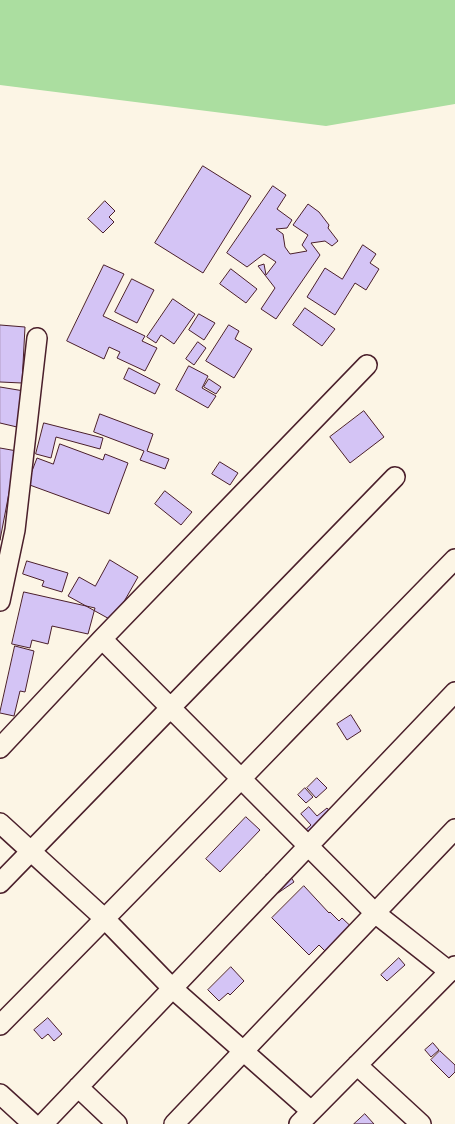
<!DOCTYPE html>
<html>
<head>
<meta charset="utf-8">
<style>
  body { margin:0 }
  canvas { display:block; background:#fcf5e5 }
</style>
</head>
<body>
<canvas width="455" height="1124"></canvas>
<script>
const context = document.querySelector('canvas').getContext('2d');
context.lineJoin = 'round';
function fillPath(path, color) { context.fillStyle = color; context.fill(path, 'evenodd'); }
function stroke(path, color, width, dash) { context.strokeStyle = color; context.lineWidth = width; context.lineCap = dash ? 'butt' : 'round'; context.setLineDash(dash || []); context.stroke(path); }
fillPath(new Path2D(`
  M0,0H455V104L326,126L0,85Z`), '#abdea0');
const building = new Path2D(`
  M203,166L251,196L203,273L155,243Z
  M273,186L286,195L277,209L292,220L287,228L276,229L283,234L285,247L290,254L307,251L302,245L308,235L293,225L308,204L319,212L329,225L328,228L338,241L332,246L325,241L311,243L320,255L276,319L261,309L275,288L258,266L264,264L266,275L276,262L264,254L247,267L227,253Z
  M105,201L115,211L109,217L114,222L103,233L88,219Z
  M363,245L376,254L370,263L379,269L366,290L355,283L335,315L307,297L325,268L342,279Z
  M104,265L124,274L103,316L145,336L142,341L157,348L145,371L117,358L120,352L109,347L104,359L67,341Z
  M231,269L257,289L246,303L220,284Z
  M132,279L154,290L137,323L115,312Z
  M173,299L195,314L174,344L161,335L156,343L147,337Z
  M305,308L335,329L322,346L293,325Z
  M199,314L215,323L204,340L189,330Z
  M0,325L25,327L22,383L0,382Z
  M229,325L239,331L235,339L252,349L234,378L206,361Z
  M198,342L206,348L194,365L186,359Z
  M189,366L208,376L202,388L216,396L208,408L176,390Z
  M129,368L160,384L155,394L124,379Z
  M209,379L221,387L216,394L204,387Z
  M0,387L24,391L17,427L0,423Z
  M364,411L384,437L350,463L330,437Z
  M100,414L153,434L147,451L169,459L165,469L140,460L144,451L94,432Z
  M44,423L103,438L100,449L56,437L51,458L36,454Z
  M60,444L103,460L105,454L128,463L109,514L27,484L37,458L53,464Z
  M0,448L17,451L0,540Z
  M220,462L238,473L230,485L212,474Z
  M165,491L192,512L181,525L155,504Z
  M110,560L138,577L113,621L68,596L79,577L95,586Z
  M27,561L68,573L62,592L42,586L44,581L23,574Z
  M24,592L95,608L88,634L52,626L48,644L32,640L30,648L12,644Z
  M15,646L34,651L25,692L20,691L14,716L0,713Z
  M351,715L361,731L347,740L337,724Z
  M317,778L327,788L316,798L307,788Z
  M305,788L313,797L306,803L298,795Z
  M309,807L317,816L327,808L337,820L309,845L300,835L311,825L301,814Z
  M246,817L260,830L220,872L206,859Z
  M283,865L294,882L278,893L266,875Z
  M304,886L329,913L330,912L339,921L342,918L358,933L333,959L319,945L309,955L272,918Z
  M399,958L405,965L387,981L381,975Z
  M231,967L244,981L230,995L228,993L219,1001L208,990Z
  M48,1018L62,1034L54,1041L48,1034L42,1039L34,1030Z
  M433,1043L439,1050L431,1057L425,1050Z
  M440,1051L455,1065V1072L449,1078L431,1060Z
  M365,1114L374,1124H354Z`);
fillPath(building, '#d4c4f5');
stroke(building, '#4a1f2b', 1);
const street = new Path2D(`
  M0,601L15,530L37,338
  M102,639L375,913L450,972
  M0,748L102,639L367,365
  M0,823L105,919L172,988L311,1111
  M0,883L395,477
  M0,1025C153,871 303,714 455,559
  M357,1065L421,1124
  M78,1087L117,1124
  M0,1094L33,1124
  M43,1124L455,692
  M174,1124L455,829
  M299,1124L455,966`);
stroke(street, '#4a1f2b', 22);
stroke(street, '#fcf5e5', 19);
</script>
</body>
</html>
